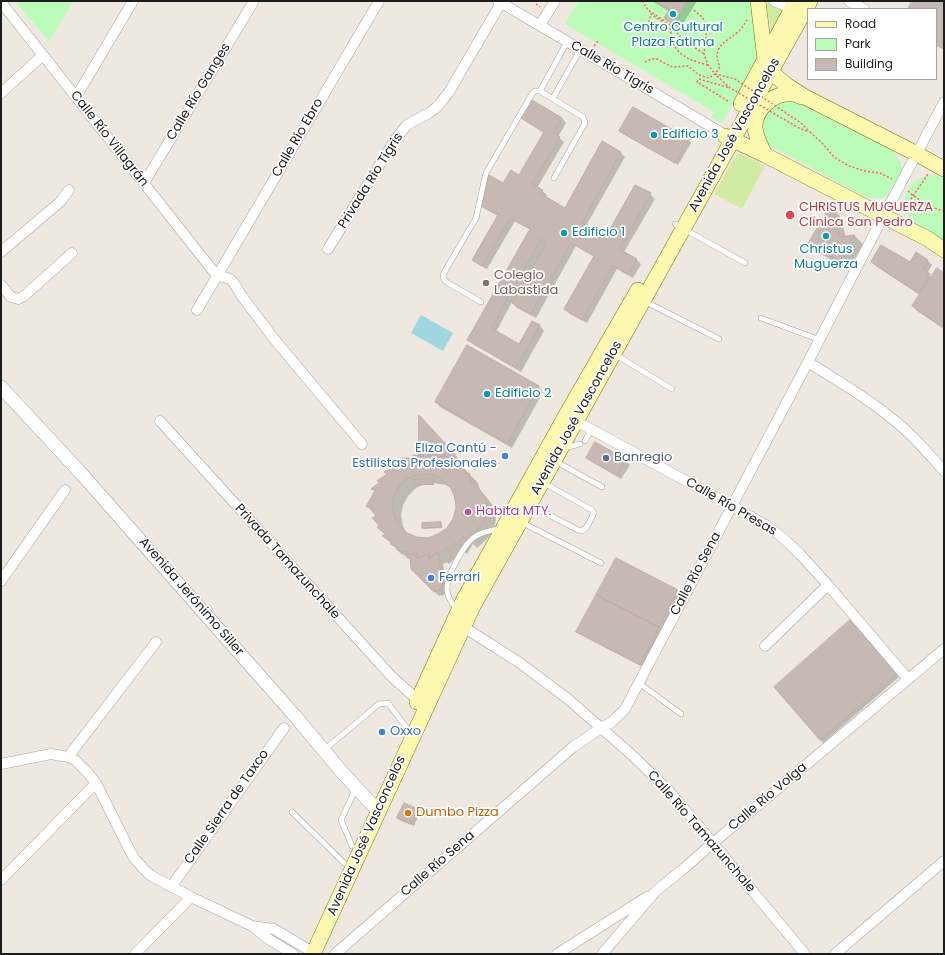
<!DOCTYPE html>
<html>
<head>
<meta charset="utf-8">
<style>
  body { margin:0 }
  #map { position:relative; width:945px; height:955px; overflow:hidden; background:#eee8e0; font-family:Poppins,sans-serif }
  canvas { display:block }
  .frame { position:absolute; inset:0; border:2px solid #1c1c1c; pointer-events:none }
  .legend { position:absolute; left:807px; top:8px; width:130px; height:72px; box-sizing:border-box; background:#fff; border:1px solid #a4a4a4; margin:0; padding:5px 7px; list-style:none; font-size:12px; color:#1c1c1c }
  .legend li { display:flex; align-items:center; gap:8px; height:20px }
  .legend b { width:20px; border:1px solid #a4a4a4 }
</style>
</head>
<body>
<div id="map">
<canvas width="945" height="955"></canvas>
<div class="frame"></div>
<ul class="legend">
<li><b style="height:5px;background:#fdf8b0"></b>Road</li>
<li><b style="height:11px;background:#bbfcb9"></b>Park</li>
<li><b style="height:11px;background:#c6b9b4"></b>Building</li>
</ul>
</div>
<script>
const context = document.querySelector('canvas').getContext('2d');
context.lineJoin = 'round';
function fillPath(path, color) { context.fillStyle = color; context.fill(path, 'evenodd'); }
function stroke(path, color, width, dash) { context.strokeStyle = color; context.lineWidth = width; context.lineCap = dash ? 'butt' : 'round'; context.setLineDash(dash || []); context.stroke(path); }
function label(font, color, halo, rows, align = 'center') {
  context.font = font + ' Poppins,sans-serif'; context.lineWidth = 3.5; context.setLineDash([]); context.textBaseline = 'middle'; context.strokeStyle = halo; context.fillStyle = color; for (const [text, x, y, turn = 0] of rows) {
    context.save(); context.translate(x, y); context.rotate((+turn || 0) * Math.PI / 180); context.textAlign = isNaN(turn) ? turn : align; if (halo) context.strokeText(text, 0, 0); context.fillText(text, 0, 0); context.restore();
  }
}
fillPath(new Path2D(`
  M766,3L783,11L772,33Z
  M737,154H741L765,166L742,209L714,194Z`), '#cfeca2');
fillPath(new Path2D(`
  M15,1H74L49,41Z
  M579,1H750L761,52L722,123L711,117L714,112L565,24Z
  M798,100L890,149C896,155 904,164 902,173C901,176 899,179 898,182C896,185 895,188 894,191C887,200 874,199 864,196L767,144L760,120L774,101Z
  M930,175L938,176L944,178V242C934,235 918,228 911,219C896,201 909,179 930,175Z`), '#bbfcb9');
fillPath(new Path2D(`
  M421,315L453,333L443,351L411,333Z`), '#9ed7df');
fillPath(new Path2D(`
  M652,1H697L680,29L672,24L666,18L670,12Z
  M532,101L562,118L566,123L558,137L564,142L537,188L542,191L547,195L545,198L565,209L603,143L621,153L625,157L586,226L606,238L650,194L655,199L624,252L636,259L641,264L633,278L617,269L587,323L570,314L565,309L595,257L576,246L536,318L517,308L512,302L496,332L519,346L533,322L540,326L544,331L521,372L473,344L468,340L531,230L515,221L487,269L478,264L473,259L498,216L487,210L483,205L503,185L519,176L544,133L527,122L522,118Z
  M634,108L689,140L691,143L678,165L623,134L620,131Z
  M831,206L840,216L846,237L855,236L864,245L852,262L856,273L819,253L809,244Z
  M916,254L928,261L932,265L927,274L932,278L944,275V329L917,311L913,306L920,295L877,267L873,262L911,263Z
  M467,347L539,387L543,392L512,448L440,407L436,402Z
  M420,417L459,459L457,464L460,467L461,465L478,483L479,488L491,503L495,510L496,520L493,531L486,540L477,548L473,544L467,554L465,552L458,559L456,557L449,564L447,562L443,564L447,591L444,595L439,596L412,569L411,559H408L404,555L401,554L384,536L386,535L379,528L382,526L377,517L368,507L375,491L373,489L381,483L379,481L414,459L420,457ZM434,483L446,485L452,489L456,498L457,508L454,519L448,528L439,535L428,539L417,538L407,534L403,526L401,515L403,505L408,496L416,488L423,485H434Z
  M587,457L625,460L630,465L621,479L592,462Z
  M440,523L442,524V528L424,529L423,528Z
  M616,560L678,591L680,594L643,667L581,634L578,632Z
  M853,624L899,677L823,743L775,687Z
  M417,809L420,812L414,826L401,821L398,818Z`), '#0003');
const building = new Path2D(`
  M655,1H687L673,24L664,18L669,10Z
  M912,1H942L944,2V49L936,45V9H908Z
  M532,100L562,118L553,133L560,137L532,184L543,190L541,194L565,208L602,141L621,152L582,223L606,236L635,185L651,193L619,249L637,259L628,274L613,265L582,320L564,309L594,256L571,243L531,314L512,303L547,242L541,239L491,328L519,344L532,321L540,325L516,368L467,340L530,229L510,218L482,266L472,260L498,215L481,206L489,175L503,183L511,170L519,175L544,132L521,118Z
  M633,107L689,139L675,163L619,131Z
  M831,205L840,237L855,235L843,252L848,265L808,244Z
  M881,245L910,262L916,252L928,260L923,269L930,274L918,293L871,262Z
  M937,268L944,273V324L942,327L912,306Z
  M467,345L539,386L507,444L435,402Z
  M419,415L455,454L451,461L443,454L441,459L433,453L432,456L423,452V456H419Z
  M595,442L626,459L617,475L586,458Z
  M423,452L432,456L433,453L441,459L443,454L451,461L453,458L458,468L461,464L466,474L469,473L471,484L474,482L481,492L486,499L487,510L484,521L476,531L467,539L463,536L457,545L455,543L448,551L446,547L438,555V552L429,558V554L417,558L418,554H406L407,552L397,550L399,548L390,544L392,542L382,536L385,534L377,527L380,526L372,518L376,516L372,507H366L375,490L371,489L380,482L377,481L387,474L384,472L395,467L393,465L404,462L402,458H413V455L423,456ZM426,474L436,476L444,481L451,488L455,498L456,508L453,519L447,528L438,534L428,538L417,537L407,533L399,525L394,516L392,505L394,495L399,486L406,479L416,475Z
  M433,479L434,484L415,485L414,480Z
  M441,522V527L422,528V523Z
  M438,552L443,587L439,590L434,592L411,569L410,554H418L417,558L429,554V558Z
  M616,558L678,590L659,627L596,595Z
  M596,595L659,627L640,665L576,632Z
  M850,620L897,674L820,740L774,687Z
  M404,803L418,809L411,824L397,818Z`);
fillPath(building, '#c6b9b4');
stroke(building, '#c0aca2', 1);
const service = new Path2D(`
  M540,91L567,42
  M553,98L580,50
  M675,224L745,263
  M644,301L719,339
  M481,302L448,283L444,280L443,275L445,271L476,218L486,173L532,94L535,91H540L583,117L585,123L554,178
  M761,318L820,340
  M616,355L672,389
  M585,441L591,430
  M564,448L580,444
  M555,461L602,487
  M530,505L580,531C587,531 590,520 593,515L594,513L592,510L544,483
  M521,522L601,563
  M457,609C452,604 448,597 447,590C446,577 463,546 473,538C481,532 491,530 500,529
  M639,683L681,714
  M324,750L379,704L388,703L406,727
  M292,812L344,863
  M352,846L341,820L356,788`);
const minor = new Path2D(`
  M498,1L641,85L725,135
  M774,1L783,5L792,8
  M849,1L864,9
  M1,2L217,276
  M540,25L555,1
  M1,93L43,55
  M76,97L133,1
  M144,183L254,1
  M328,249L395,140L406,126L412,122L429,113L437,107L442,101L449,92L501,3
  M1,252L60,202L69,190
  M217,276L224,277L230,279L234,283L241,295L275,340L362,444
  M1,285L11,297L18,299L24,296L72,253
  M197,310L379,1
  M808,362C836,380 865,396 890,417C910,432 927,452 944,471
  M160,421L393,678L418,700L423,702
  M576,421L732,506L766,525L783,538L800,554L828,585L908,679
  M1,581L65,490
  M459,624L520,663L568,699L632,755L669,791L696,823L805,954
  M765,646L828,585
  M68,757L156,642
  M1,764L51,754L68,757L75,760L87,772L96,783L129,849L134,858L142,867L150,875L191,897L252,926L270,940L293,954
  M1,880L96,783
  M171,887L284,728
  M252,926L274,929L314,953
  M135,954L191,897
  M335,954L573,747L601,728L612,722L625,709L808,362L873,236L944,102
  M557,954L647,897
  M602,954L656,891L682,870L713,843L944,649
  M835,954L944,861`);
const tertiary = new Path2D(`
  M1,387L79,471L295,716L341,771L378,811`);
const secondary = new Path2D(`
  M758,1L765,59L769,69L777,77L785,84L805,97L917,154L944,169
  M741,104L796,1
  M725,136L765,155L928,239L944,250
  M765,155C761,146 756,138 755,128C754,109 774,92 793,94C796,94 799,96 802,97
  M417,702L463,601L565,417L638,290
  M313,954L473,606L810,1`);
stroke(service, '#a3a3a3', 6);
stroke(minor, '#a3a3a3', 11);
stroke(tertiary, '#a3a3a3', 14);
stroke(secondary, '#757500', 16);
stroke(new Path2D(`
  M642,1L648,10L672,26C677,30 678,35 682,39C688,45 697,48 704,54
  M536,4L540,7
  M694,10L703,18L707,27L704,54L708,65L715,74
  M668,26L660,30H654L651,26L649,21L651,14C656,18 665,22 669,27C672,32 671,37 673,42C678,57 695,62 708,65
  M594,46L598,41
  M645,62L651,59H657L672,67L688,66L699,75L709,78L715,74L720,67C710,44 729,42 741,29C744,25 746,21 748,18
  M728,101L697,82L699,79L730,88
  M810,132L823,144L834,157L847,165L864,171L880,173L892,179
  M908,191C918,200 931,208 944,211
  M904,209L928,174`), '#ff6062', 1.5, [2, 2]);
stroke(service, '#fff', 5);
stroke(minor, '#fff', 10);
stroke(tertiary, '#fff', 13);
stroke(secondary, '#fdf8b0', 15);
stroke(new Path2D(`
  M715,74L735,79L801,123L810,132
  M717,76L730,88L799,128L809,132`), '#ff6062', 1.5, [2, 2]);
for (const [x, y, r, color] of [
  [673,14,4,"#0f9aa8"],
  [654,135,4,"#0f9aa8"],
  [790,215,5,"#e0444e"],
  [564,233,4,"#0f9aa8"],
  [826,236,4,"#0f9aa8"],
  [486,283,4,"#8d6e63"],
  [487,394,4,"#0f9aa8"],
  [505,456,4,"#3f7fe0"],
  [606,458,4,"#5c6f8a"],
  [468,512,4,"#d1479c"],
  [431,578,4,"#3f7fe0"],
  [382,732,4,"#3f7fe0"],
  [408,813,4,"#e8710a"]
]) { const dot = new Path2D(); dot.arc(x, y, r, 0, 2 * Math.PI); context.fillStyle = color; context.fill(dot); stroke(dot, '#fff', 1.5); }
label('13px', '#0d838f', '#fff', [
  ["Centro Cultural",673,28,"center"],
  ["Plaza Fatima",673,43,"center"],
  ["Edificio 3",662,135],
  ["Edificio 1",572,233],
  ["Christus",826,250,"center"],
  ["Muguerza",826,265,"center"],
  ["Edificio 2",495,394]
], 'left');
label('13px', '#1c1c1c', '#fff', [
  ["Calle Río Tigris",612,68,30],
  ["Calle Río Ganges",199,92,-59],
  ["Avenida José Vasconcelos",735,135,-61],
  ["Calle Río Ebro",298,138,-60],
  ["Calle Río Villagrán",109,139,52],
  ["Privada Río Tigris",371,181,-58],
  ["Avenida José Vasconcelos",577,418,-61],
  ["Calle Río Presas",731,507,30],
  ["Privada Tamazunchale",287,562,48],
  ["Calle Río Sena",696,574,-62],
  ["Avenida Jerónimo Siller",191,597,49],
  ["Calle Río Volga",768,797,-40],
  ["Calle Sierra de Taxco",227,807,-55],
  ["Calle Río Tamazunchale",701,832,49],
  ["Avenida José Vasconcelos",367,836,-66],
  ["Calle Río Sena",438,864,-41]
]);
label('13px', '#be3a42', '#fff', [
  ["CHRISTUS MUGUERZA",799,208],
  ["Clínica San Pedro",799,223]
], 'left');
label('13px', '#785e54', '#fff', [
  ["Colegio",494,276],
  ["Labastida",494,291]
], 'left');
label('13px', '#366cbe', '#fff', [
  ["Eliza Cantú -",497,449,"right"],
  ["Estilistas Profesionales",497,464,"right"],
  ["Ferrari",439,578],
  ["Oxxo",390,732]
], 'left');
label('13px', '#4e5e75', '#fff', [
  ["Banregio",614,458]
], 'left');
label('13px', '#b23c85', '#fff', [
  ["Habita MTY.",476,512]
], 'left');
label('13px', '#c56008', '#fff', [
  ["Dumbo Pizza",416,813]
], 'left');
</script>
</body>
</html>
